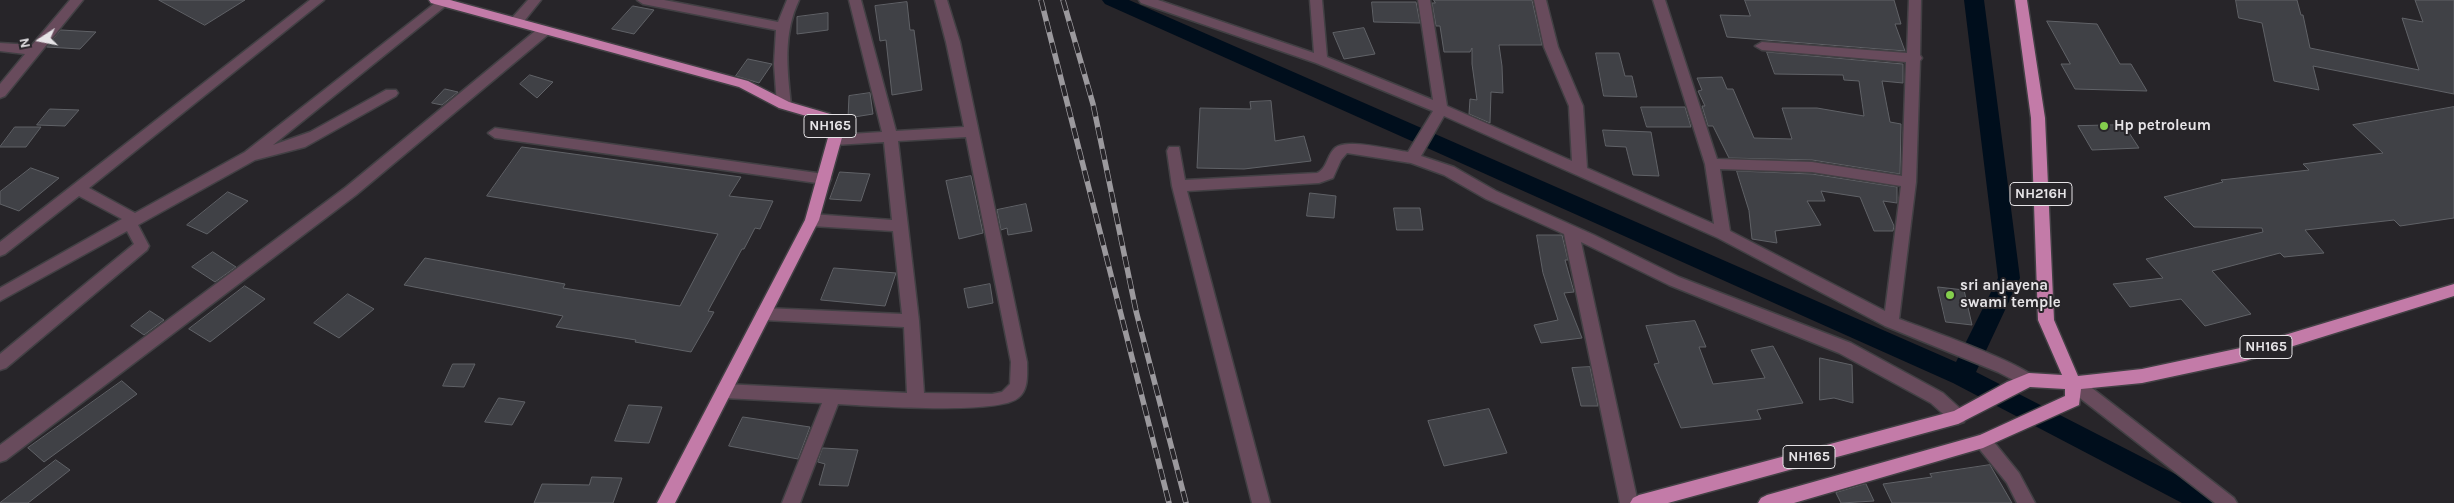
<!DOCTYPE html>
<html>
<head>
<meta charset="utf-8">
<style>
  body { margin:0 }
  #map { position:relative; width:2454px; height:503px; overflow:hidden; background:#272529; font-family:Karla,sans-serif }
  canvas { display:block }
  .north { position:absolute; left:15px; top:15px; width:50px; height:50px; -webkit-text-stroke:4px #272529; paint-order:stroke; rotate:259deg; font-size:14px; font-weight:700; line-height:20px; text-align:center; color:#e6e4e7 }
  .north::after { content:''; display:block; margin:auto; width:18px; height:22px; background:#e6e4e7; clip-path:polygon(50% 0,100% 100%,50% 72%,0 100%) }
</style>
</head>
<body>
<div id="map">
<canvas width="2454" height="503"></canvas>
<div class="north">N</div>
</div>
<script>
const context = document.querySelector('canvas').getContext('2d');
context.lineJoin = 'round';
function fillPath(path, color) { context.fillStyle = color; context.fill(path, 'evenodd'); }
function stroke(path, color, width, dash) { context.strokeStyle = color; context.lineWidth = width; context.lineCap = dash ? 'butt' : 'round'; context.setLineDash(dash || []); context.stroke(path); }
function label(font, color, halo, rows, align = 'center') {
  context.font = font + ' Karla,sans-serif'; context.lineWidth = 4; context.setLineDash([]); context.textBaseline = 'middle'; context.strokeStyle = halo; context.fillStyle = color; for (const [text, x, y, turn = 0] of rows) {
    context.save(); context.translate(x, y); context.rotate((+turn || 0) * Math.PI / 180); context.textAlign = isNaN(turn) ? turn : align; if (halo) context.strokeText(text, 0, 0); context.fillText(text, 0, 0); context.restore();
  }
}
fillPath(new Path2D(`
  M1102,0H1129L1956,362L1998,278L1964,0H1984L2020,278L1976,372L2216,495L2220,503H2182L1953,383L1105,4Z`), '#000e1c');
const building = new Path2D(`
  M159,0H245L205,25Z
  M1434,0H1532L1542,45H1499L1502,66L1503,93L1491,92L1490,123L1469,114L1470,99L1477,100L1472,64V48L1470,52H1444L1440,26H1436L1432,3H1435Z
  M1745,0H1894L1901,24H1895L1905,51L1727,37L1720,15L1750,16Z
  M2236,0H2297L2301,15H2303L2310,48L2419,70L2402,18L2423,22L2415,0H2454V94L2313,66L2319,90L2274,81L2262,23L2239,18Z
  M907,2L910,30H914L922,90L892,95L886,40L880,41L875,6Z
  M1372,2H1416L1420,23L1374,22Z
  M633,6L654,10L634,34L612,29Z
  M828,13V30L797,34V17Z
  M2047,21L2097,24L2120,64H2131L2147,91L2075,89L2061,64H2070Z
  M1364,28L1375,54L1344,59L1333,33Z
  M61,30L96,32L80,49L47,47Z
  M1767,52L1903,64V83L1882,81L1890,122L1901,124L1900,174L1812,160L1729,158L1713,126H1708L1702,106H1705L1698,91L1702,90L1697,78L1722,77L1727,89H1733L1754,138L1792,139L1782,108H1817L1864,116L1859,81L1844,80L1843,75L1775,74Z
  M1596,53H1619L1625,76H1632L1637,97L1604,96Z
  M748,59L772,64L759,83L736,76Z
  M530,75L553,82L537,98L520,84Z
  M445,89L458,92L442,105L432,103Z
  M870,93L873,114L848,118L849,96Z
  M1271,101L1275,141L1304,136L1311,161L1244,169L1197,168L1200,108L1251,109L1250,102Z
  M1641,107H1685L1691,127H1647Z
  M2454,107V218L2400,226L2394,220L2305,230L2324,253L2284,257L2280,253L2212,271L2251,314L2205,326L2181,299L2130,307L2113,284L2163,278L2146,259L2263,232L2262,228L2194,227L2164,197L2223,182L2221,180L2309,170L2303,164L2383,153L2353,125Z
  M50,109L79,110L65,126L37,125Z
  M2124,125L2139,148L2092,150L2078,126Z
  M15,127H41L26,147H0Z
  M1603,130L1651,132L1659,176L1633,175L1626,147L1606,146Z
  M522,147L741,177L729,196L773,201L760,229L755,228L744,249H742L708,311L714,312L691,352L635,342L636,340L556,327L563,316L404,285L425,258L565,284L563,288L680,306L718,234L487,196Z
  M31,168L59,178L19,211L0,204V192Z
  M1737,171L1812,174L1897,187V203L1883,201L1894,226L1893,231H1874L1860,197L1821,191L1825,201H1807L1821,225L1775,231L1777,243L1752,239L1749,211Z
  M840,172L870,174L861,201L830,199Z
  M971,176L983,233L959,239L946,181Z
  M228,192L248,201L207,234L187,225Z
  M1310,193L1336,196L1334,218L1307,216Z
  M1026,204L1032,231L1008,235L1007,228L1001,230L997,210Z
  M1394,208H1420L1423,230H1397Z
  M1537,235H1562L1568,260H1565L1574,292L1564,293L1582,338L1541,343L1534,325L1558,320L1543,273Z
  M213,252L236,267L215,282L192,267Z
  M834,268L896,273L885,306L821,300Z
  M990,284L993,303L968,308L964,289Z
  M245,286L265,299L210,342L189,329Z
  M1938,287L1964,290L1972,325L1946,322Z
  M348,294L374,309L339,338L314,323Z
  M150,311L164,320L144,335L131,326Z
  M1695,321L1706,347H1699L1713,384L1765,378L1751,350L1773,346L1803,403L1757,410L1761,419L1681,428L1654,364L1659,363L1646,326Z
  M1820,358L1852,365L1853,403L1834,398L1820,400Z
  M453,364H475L464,387L443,386Z
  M1590,367L1598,406H1581L1572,368Z
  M122,381L137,394L44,462L28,448Z
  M499,398L525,402L512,425L485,422Z
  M629,405L662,407L649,443L615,441Z
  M1489,409L1507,453L1444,466L1428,421Z
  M743,417L810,427L798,459L729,446Z
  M823,448L858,450L848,486L819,485L825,464L818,462Z
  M56,460L70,470L28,503H0Z
  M1990,465L2012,503H1892L1883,484L1932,477L1930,474Z
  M592,477L622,478L613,503H534L542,484L589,485Z
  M1866,484L1874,501L1841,503L1836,493Z`);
fillPath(building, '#404146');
stroke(building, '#606267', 1);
const minor = new Path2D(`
  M70,0H83L5,96L0,98V84L25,54L0,51V43L32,45Z
  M310,0H324L89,188L135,213L245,152L439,0H453L273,145L310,132L386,90H396L398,93L396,96L305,147L255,160L138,225L149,246L147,250L6,368L0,370V354L134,244L127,231L0,301V288L122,219L79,196L5,254L0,256V242Z
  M528,0H541L521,25H511L510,22L511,19Z
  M637,0H664L778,22L787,0H799C783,34 787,68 791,105L789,108H779L777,105L774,64L776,30L643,4Z
  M849,0H861L896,131L964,127L946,42L935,0H947L960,42L1027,362C1027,374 1029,390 1018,398C999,415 870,406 838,404L800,503H782L822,403L724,398L718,396L716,391L718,386L724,384L907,393L904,327L764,320L758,318L756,314L758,310L764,308L902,314L893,231L812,226L807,224L805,220L807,216L812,214L892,220L884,142L835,145L828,140L835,135L882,132ZM966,137L1011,362L1010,384L1002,392L992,394L924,393L919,321L898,141Z
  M1139,0H1158L1314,53L1310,0H1322L1327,57L1433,100L1418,0H1430L1447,106L1572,161L1569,106L1544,47L1534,0H1546L1558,47L1583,106L1587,168L1714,224L1705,164L1653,0H1665L1717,159L1812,162L1902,176L1906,62L1762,50L1755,46L1762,42L1907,53L1909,0H1921L1920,55L1922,58L1920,61L1916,182L1899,319C1921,327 2029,365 2037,380L2035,385L2029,387L2023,385L1998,372L1885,326L1718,238L1444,116L1421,156L1454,167L1496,191L1594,235L1679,277L1851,343L1943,393L1964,412L1966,417L1964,422L1958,424L1952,422L1931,403L1839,353L1669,285L1581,242L1638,503H1620L1564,234L1486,199L1444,175L1411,163L1347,153L1341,160L1333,178L1319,183L1187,191L1270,503H1252L1172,186L1167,151L1169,147H1179L1185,180L1317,173C1327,169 1327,155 1335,148C1347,138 1392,150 1408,152L1433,111L1316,63L1141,3ZM1720,169L1812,172L1901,186L1885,311L1730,231Z
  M545,26L551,30L550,33L356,195L6,460L0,462V445L346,187L540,27Z
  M495,128L824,174L829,175L831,179L829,183L824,184L495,138L488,133Z
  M2073,376L2079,378L2234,498L2237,503H2215L2067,388L2065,383L2067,378Z
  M1983,434L1989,436L2019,473L2035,503H2017L2007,483L1977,446L1975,441L1977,436Z`);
const highway = new Path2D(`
  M429,0H450L748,81L789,102L830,114L843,134L819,220L675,503H657L805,220L829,134L820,120L779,108L739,87L431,3Z
  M2015,0H2027L2045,118L2054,320L2078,376L2142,369L2245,347L2454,284V296L2245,361L2142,383L2081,389L2079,405L1983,448L1794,503H1758L1761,498L1767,495L1980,435L2065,396V389L2030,387L1958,424L1668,503H1630L1633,498L1639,495L1954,411L2007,382L2029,373L2062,375L2038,320L2031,118Z`);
stroke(minor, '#424044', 3);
stroke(highway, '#424044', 3);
fillPath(minor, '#684b5c');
fillPath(highway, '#c37ba8');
const rail = new Path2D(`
  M1041,0L1169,503
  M1063,0L1093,104L1136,311L1186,503`);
stroke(rail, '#9b999d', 5.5);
stroke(rail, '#272529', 4, [11]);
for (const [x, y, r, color] of [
  [2104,126,5,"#84cf4d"],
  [1950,295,5,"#84cf4d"]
]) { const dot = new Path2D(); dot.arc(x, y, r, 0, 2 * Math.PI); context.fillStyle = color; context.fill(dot); stroke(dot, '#272529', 2); }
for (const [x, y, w] of [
  [830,126,52],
  [2041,194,62],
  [2266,347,52],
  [1809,457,52]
]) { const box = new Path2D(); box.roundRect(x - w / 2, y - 11.5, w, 23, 4); context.fillStyle = '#272529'; context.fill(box); stroke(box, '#e6e4e7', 1); }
label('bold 14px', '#e6e4e7', null, [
  ["NH165",830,126],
  ["NH216H",2041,194],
  ["NH165",2266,347],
  ["NH165",1809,457]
]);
label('bold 15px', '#e6e4e7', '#272529', [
  ["Hp petroleum",2114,126],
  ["sri anjayena",1960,286],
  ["swami temple",1960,303]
], 'left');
</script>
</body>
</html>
